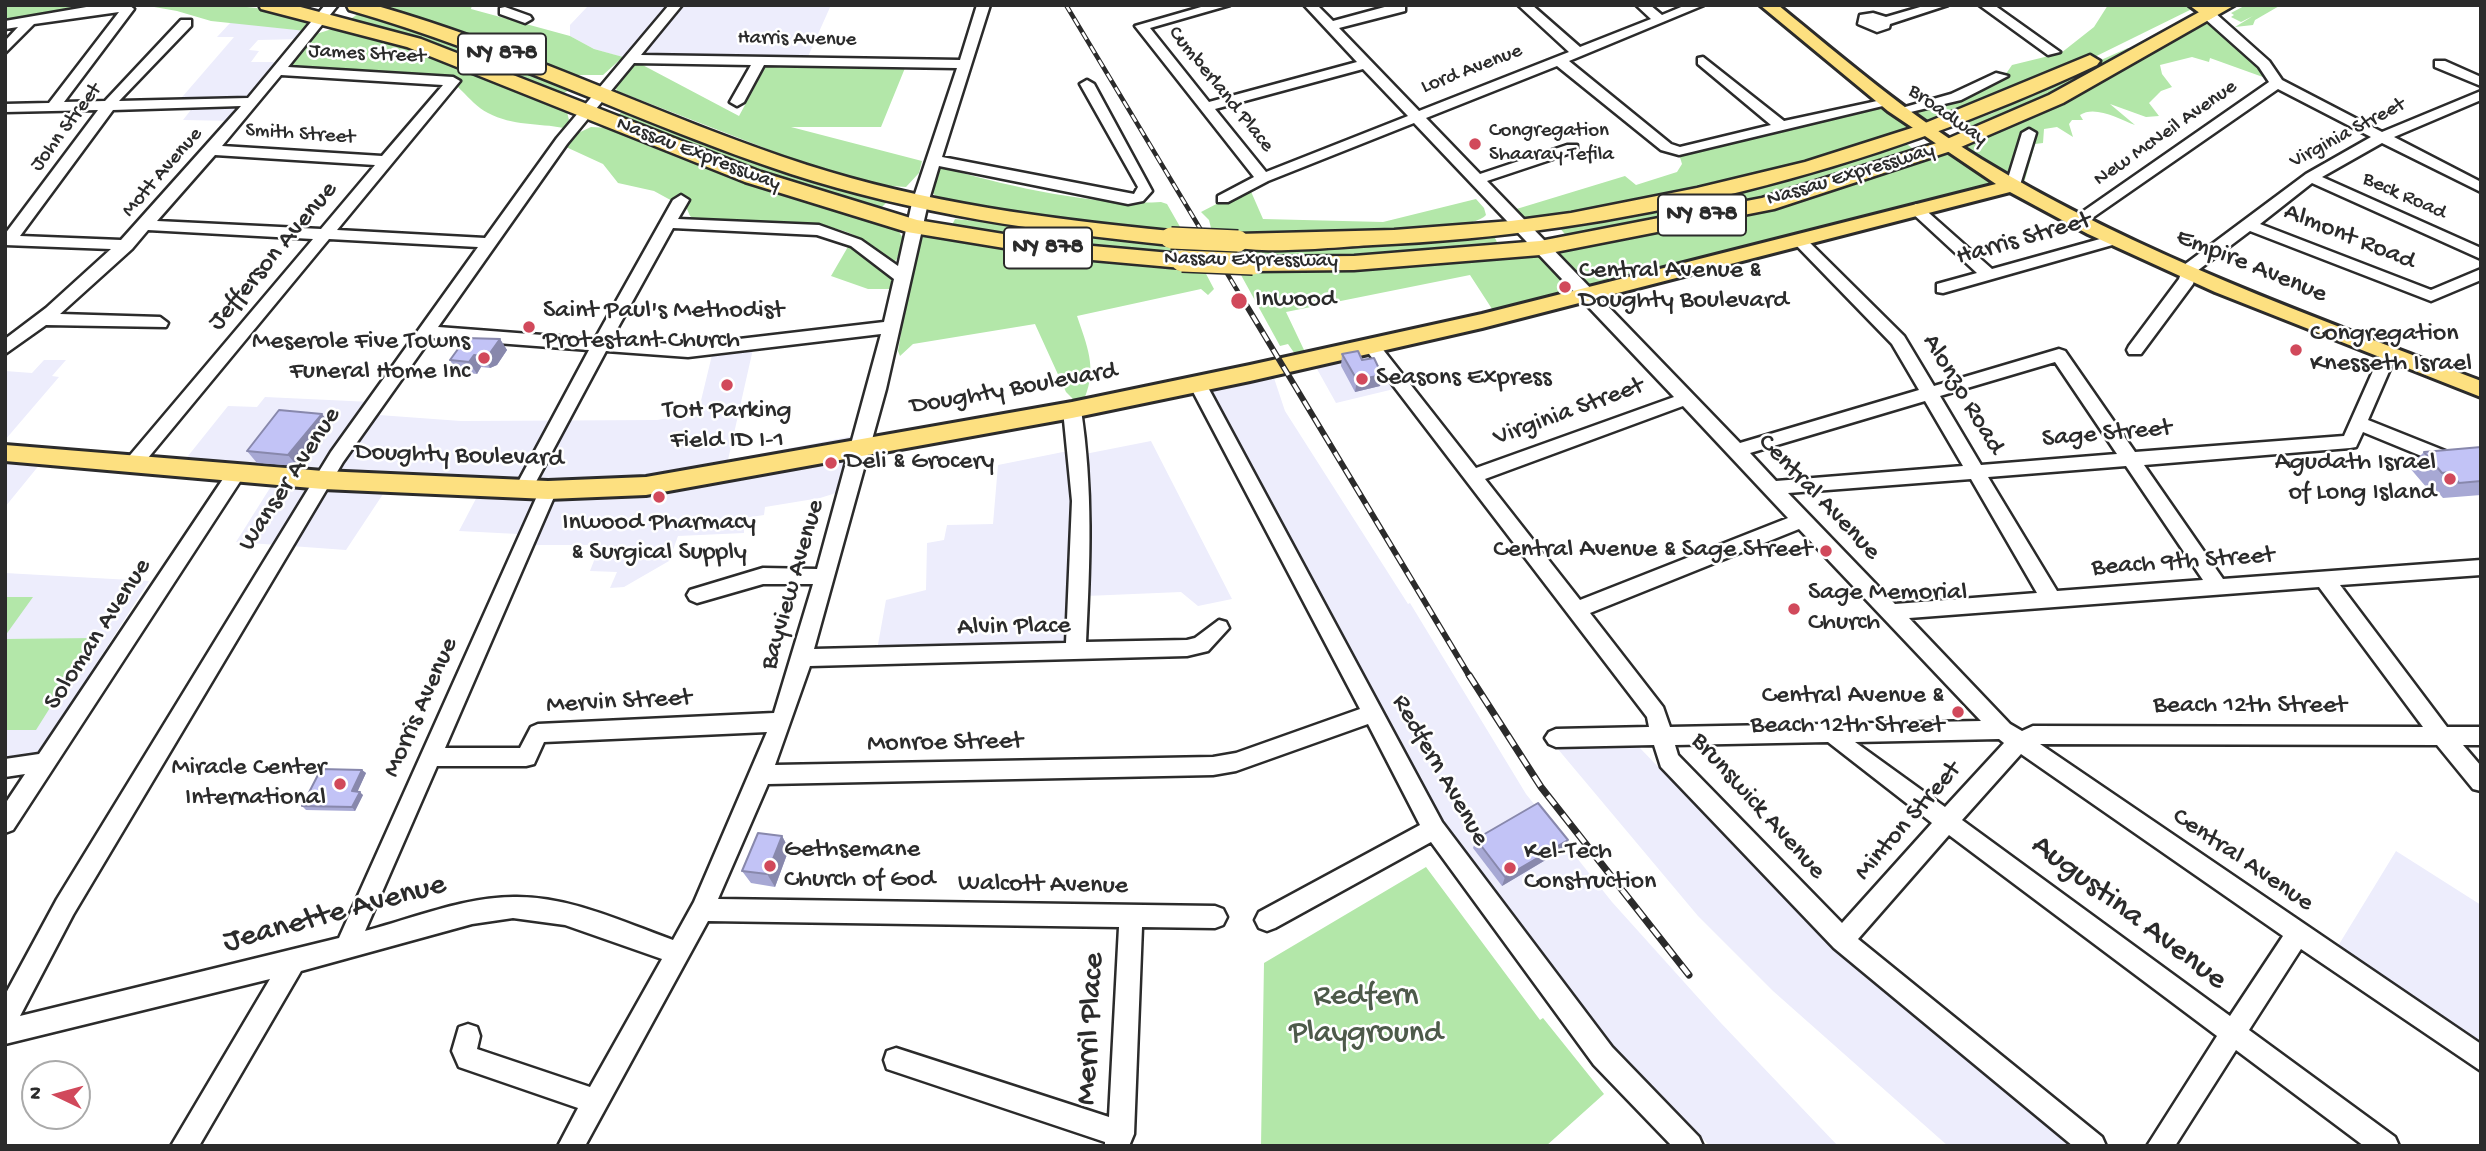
<!DOCTYPE html>
<html>
<head>
<meta charset="utf-8">
<style>
  body { margin:0 }
  #map { position:relative; width:2486px; height:1151px; overflow:hidden; background:#fff; font-family:"Gochi Hand",sans-serif }
  canvas { display:block }
  .frame { position:absolute; inset:0; border:7px solid #2b2b2b; pointer-events:none }
  .north { position:absolute; left:21px; top:1060px; width:70px; height:70px; box-sizing:border-box; background:#fff; border:2px solid #aaa; border-radius:50%; rotate:275deg; font-size:19px; font-weight:700; line-height:28px; text-align:center; color:#2b2b2b }
  .north::after { content:''; display:block; margin:auto; width:24px; height:32px; background:#d1495b; clip-path:polygon(50% 0,100% 100%,50% 72%,0 100%) }
</style>
</head>
<body>
<div id="map">
<canvas width="2486" height="1151"></canvas>
<div class="frame"></div>
<div class="north">N</div>
</div>
<script>
const context = document.querySelector('canvas').getContext('2d');
context.lineJoin = 'round';
function fillPath(path, color) { context.fillStyle = color; context.fill(path, 'evenodd'); }
function stroke(path, color, width, dash) { context.strokeStyle = color; context.lineWidth = width; context.lineCap = dash ? 'butt' : 'round'; context.setLineDash(dash || []); context.stroke(path); }
function label(font, color, halo, rows, align = 'center') {
  context.font = font + ' "Gochi Hand",sans-serif'; context.lineWidth = 5; context.setLineDash([]); context.textBaseline = 'middle'; context.strokeStyle = halo; context.fillStyle = color; for (const [text, x, y, turn = 0] of rows) {
    context.save(); context.translate(x, y); context.rotate((+turn || 0) * Math.PI / 180); context.textAlign = isNaN(turn) ? turn : align; if (halo) context.strokeText(text, 0, 0); context.fillText(text, 0, 0); context.restore();
  }
}
fillPath(new Path2D(`
  M831,5L806,61L629,59L594,49L570,36V25L587,7L568,6Z
  M231,22L309,31L303,39L258,40L249,50L259,51L251,62H284L234,121L183,120L197,102L177,103L234,37H217Z
  M753,349L728,460L864,434L849,489L820,498L765,507L764,515L744,518V533L678,536L669,561L624,587L610,588L617,572L590,571L600,545H513L518,534L459,531L480,491L389,485L346,550L236,542L275,480L176,471L228,406L257,407L265,397L372,402L365,414L461,421L657,420L698,413L712,355Z
  M1363,349L1394,389L1336,403L1312,360Z
  M44,360H66L52,376L59,377L5,440V371L32,373Z
  M1272,372L1285,411L1408,604L1410,603L1526,794L1612,902L1720,1022L1838,1146H1710L1629,1066L1446,827L1208,388Z
  M1151,441L1232,599L1198,606L1181,592L1086,596L1084,646L877,650L886,600L926,590L927,543L944,540L947,525L993,524L998,465L1063,452L1090,453Z
  M5,454L45,458L5,507Z
  M5,573L149,581L38,755L5,760Z
  M1638,746L1837,952L2074,1146H1948L1773,991L1698,916L1557,748Z
  M2396,851L2481,905V1043L2338,946Z`), '#ededfc');
fillPath(new Path2D(`
  M5,5H109L5,23Z
  M143,5C175,5 290,2 311,23L306,31L211,21L177,11Z
  M374,5H472L471,9L570,36L594,49L623,57L603,75H576L481,38Z
  M2108,5H2190L2194,8L2060,74L1926,130L1902,111C1940,103 1991,101 2012,65L2061,53L2094,27Z
  M2246,5H2281L2255,20L2253,25L2235,27L2253,16L2241,22L2231,17L2234,15L2231,13Z
  M358,14L403,25L574,87L564,93L349,20Z
  M2202,20H2213L2274,81L2210,58L2209,62L2192,57L2160,65L2162,74L2172,87L2161,91L2149,103L2159,116L2146,117L2110,104L2135,125C2119,119 2095,105 2080,115L2083,120H2072L2069,124L2073,137L2057,127L2044,129L2043,143L2035,144L2022,190L1966,156L1960,143Z
  M335,28C414,43 495,77 567,112L569,120L564,128C538,123 513,126 488,113C466,101 459,80 435,74L306,70L287,66L310,36Z
  M2128,48L2135,52L2052,99L1966,135L1954,127L1993,113L2029,92Z
  M635,61L739,116L766,66L905,68L881,127H791L922,161L919,173L906,187L877,185L806,164L617,91L615,86Z
  M1885,104L1916,128L1719,190L1527,223L1510,211L1625,176L1636,185L1677,172L1682,164L1679,154Z
  M623,111L653,123L889,200L881,208L755,173L615,117Z
  M591,127L610,128L734,178L897,229L903,238L897,259L892,264C882,257 873,246 863,240C824,215 743,223 698,222L690,216L687,209L654,191L618,183L603,164L566,147L574,135Z
  M1903,141L1917,152L1770,199L1568,238L1555,222Z
  M1937,151L1951,152L2007,184L1587,294L1550,247L1765,205Z
  M941,167C1006,186 1093,206 1161,202L1167,204L1183,232L1169,236L942,203L932,192Z
  M1249,187L1263,219L1383,222L1476,199L1484,208L1486,215C1469,237 1273,236 1234,237L1211,228L1209,220L1201,212Z
  M955,219L1172,240L1183,259L950,229Z
  M928,233L1204,270L1214,289L1208,295L1201,289L1077,316C1087,346 1097,367 1085,397L1074,400L1066,392L1035,324L913,344L900,356L898,351L914,255L917,242Z
  M1493,234L1498,244L1335,259L1249,260L1240,246Z
  M849,245L889,273L895,278V289H868L831,276Z
  M1539,255L1546,257L1585,294L1494,312L1470,275L1286,312L1305,352L1295,354L1288,344L1280,346L1241,275L1253,265Z
  M5,597H33L5,636Z
  M94,638L36,730H5V639Z
  M1426,867L1540,1020L1543,1018L1604,1094L1546,1146H1261L1264,963Z`), '#b3e7a9');
const minor = new Path2D(`
  M98,5H129L134,9L64,102L105,101L181,20H191V26L119,101L248,98L325,5H338L288,67L453,77L460,81L337,230L485,238L557,138L669,5H682L641,55L960,60L977,5H990L942,157L1134,194L1138,187L1080,84L1087,80L1094,84L1152,191L1143,201L1128,204L939,166L928,203L886,389L814,649L1066,643L1072,501L1063,410L1072,404L1081,410C1093,488 1090,564 1086,642L1187,640L1195,638L1219,620L1226,622L1229,628L1208,651L1187,656L810,666L775,765L1213,757L1236,753L1360,709L1189,384L1198,378L1204,380L1442,822L1612,1047L1699,1137L1703,1146H1672L1594,1065L1431,842L1275,928L1267,931L1259,928L1255,920L1259,912L1420,825L1368,724L1236,771L1213,775L768,784L718,899L1215,906L1223,909L1227,917L1223,925L1215,928L1142,927L1134,1134L1129,1146H1105V1142L896,1072L887,1069L884,1060L887,1051L896,1048L1109,1117L1119,927L708,921L585,1146H558L578,1108L459,1067L452,1051L459,1027L468,1024L477,1027L480,1036L477,1049L590,1087L662,959L565,925L513,918L472,924L301,971L199,1146H171L270,979L5,1044V995L57,899L331,452L478,247L329,239L138,470H126L123,465L126,460L313,239L148,230L132,249L60,314L160,317L168,323L166,327L46,325L5,354V339L46,308L111,249L5,245V234L98,110L5,112V104L49,103L119,12L34,24L5,53V41L18,27L5,29V21ZM634,63L751,65L730,102L737,106L744,102L764,65L957,68L912,203L898,266L861,240L819,225L678,219L689,200L681,195L673,200L595,339L438,327L567,144ZM281,75L443,85L382,156L222,146ZM241,106L121,240L20,236L113,110ZM215,155L375,165L321,229L157,221ZM673,228L817,235L851,246L894,279L884,322L688,345L611,340ZM881,334L817,569L763,568L690,590L687,595L690,600L697,603L763,584H813L774,713L538,724L531,727L520,748H445L557,490L548,483L542,485L339,938L20,1016L73,915L343,462L431,338L589,350L515,488L524,495L530,493L606,351L688,357ZM767,732L694,902L673,940C623,922 571,897 517,897C467,896 414,918 365,931L437,766H526L534,764L544,742Z
  M1208,5H1230L1150,28L1209,102L1357,62L1304,5H1317L1333,21L1392,5H1405V11L1339,28L1419,111L1569,52L1518,5H1532L1580,47L1651,19L1636,5H1650L1662,15L1686,5H1704L1569,61L1671,144L1680,147L1771,125L1698,64V58L1703,57L1784,121L1891,98V104L1679,155L1661,150L1557,66L1426,118L1480,174L1567,145H1577V151L1487,181L1740,443L1919,390L1892,344L1794,243V237H1804L1904,336L1934,386L2059,349L2065,351L2135,452L2344,436L2381,353L2383,349H2395L2397,353L2368,420L2448,452L2451,457L2448,462H2436L2363,432L2356,447L2350,448L2144,465L2223,579L2481,560V575L2340,585L2447,727H2481V745H2463L2481,766V791L2473,789L2437,745L2040,744L2481,1044V1071L2301,949L2249,1030L2395,1137L2399,1146H2364L2236,1050L2175,1146H2147L2217,1036L1949,835L1858,939L2102,1137L2106,1146H2073L1834,948L1661,767L1654,745L1556,747L1549,744L1545,738L1549,732L1556,729L1649,727L1647,717L1363,346L1365,342H1377L1476,468L1674,397L1414,123L1268,181L1228,202H1218V196L1254,177L1135,26ZM1363,69L1408,116L1266,172L1215,109ZM2055,362L2117,454L1981,465L1940,396ZM1925,401L1963,466L1776,481L1750,453ZM1683,406L1788,518L1580,600L1485,479ZM2126,466L2203,580L2057,591L1988,477ZM1971,479L2037,593L1895,604L1788,493ZM1799,529L1981,721L1670,727L1663,707L1590,613ZM2319,587L2423,727L2033,726L2022,731L2010,724L1909,618ZM1999,739L2004,743L1945,807L1855,742ZM1828,742L1932,823L1842,923L1678,755L1675,745ZM2021,754L2283,936L2230,1016L1962,820Z
  M1927,5H1948L1890,24L1889,28L1877,32L1858,24L1860,15L1873,13L1886,17Z
  M1979,5H1994L2060,52L2048,55Z
  M505,7L530,16L532,19L525,23L500,14V8Z
  M2204,12H2214L2269,61L2282,80L2382,132L2481,91V100L2394,137L2481,182V192L2382,143L2322,177L2481,248V259L2312,183L2260,224L2431,290L2481,269V280L2431,301L2250,231L2197,271L2193,284L2141,354H2129L2127,350L2129,346L2179,279L2184,265L2306,174L2371,137L2278,89L2085,223H2075V217L2269,82L2259,67L2204,18Z
  M2435,61H2445L2481,77V86L2435,67Z
  M1996,73L2008,76L1961,100L1898,115L1891,111L1951,94Z
  M2029,129L2036,133L2020,185L2018,188H2008L2006,185L2022,133Z
  M1916,204L1921,206L1992,269L2118,234L2126,239L2123,242L1943,293L1937,292V284L1977,273L1911,212L1908,209Z
  M235,468L244,475L241,480L13,830L5,833V804L25,774L5,777V759L39,754L229,470Z`);
const major = new Path2D(`
  M1760,5H1778C1844,59 1909,115 1981,159C2137,254 2311,316 2481,381V397L2215,292L2088,234L2010,192L1482,328L1250,381L1072,418L646,495L548,499L323,489L5,461V445L323,471L548,481L646,477L1072,402L1250,365L1482,314L1996,184L1888,111Z
  M2189,5H2207L2217,15L2209,20Z`);
const highway = new Path2D(`
  M259,5H293L421,39L761,172L917,220L1059,243L1182,254L1190,256L1193,261L1190,266L1182,268L1059,257L907,232L745,182L407,47L261,9Z
  M374,5C523,47 660,117 807,165C925,203 1048,219 1171,231L1179,233L1182,238L1179,243L1171,245C1043,232 915,214 791,174C642,125 501,53 349,10L347,6Z
  M2212,5H2235L2063,103L1954,150L1774,209L1540,255L1354,270L1253,271L1245,269L1242,264L1245,259L1253,257L1354,256L1540,241L1762,198L1940,142L2049,95Z
  M2090,55L2100,61L2097,65C1869,172 1624,234 1373,245C1337,247 1262,255 1230,246L1227,241L1230,236L1238,234L1394,230L1511,221L1571,213L1697,188L1805,162L1918,126Z`);
stroke(minor, '#2b2b2b', 5);
stroke(major, '#2b2b2b', 6);
stroke(highway, '#2b2b2b', 5);
fillPath(minor, '#fff');
fillPath(major, '#fde080');
fillPath(highway, '#fde080');
const railFar2 = new Path2D(`
  M1066,5L1243,300`);
const railFar1 = new Path2D(`
  M1242,298L1470,677`);
const rail = new Path2D(`
  M1469,675L1541,787L1689,975`);
stroke(railFar2, '#2b2b2b', 4.5);
stroke(railFar1, '#2b2b2b', 6);
stroke(rail, '#2b2b2b', 7);
stroke(railFar2, '#fff', 2.5, [8]);
stroke(railFar1, '#fff', 3.5, [10]);
stroke(rail, '#fff', 4.5, [12]);
const highwayBridge = new Path2D(`
  M1171,238L1238,241
  M1182,261L1253,264`);
stroke(highwayBridge, '#2b2b2b', 24, []);
stroke(highwayBridge, '#fde080', 21);
fillPath(new Path2D(`
  M500,339L507,350L497,365L490,368L481,367L477,374L457,372L450,360Z
  M1342,354L1362,360L1382,375L1380,386L1355,392L1341,366Z
  M331,425L297,466L257,463L247,451Z
  M2481,447V495L2443,498L2433,487L2427,488L2409,467L2424,452Z
  M362,770L366,773L357,792L363,795L355,811L306,810L302,806Z
  M782,836L789,849L775,887L751,883L742,871Z
  M1476,839L1568,840L1564,849L1502,886L1473,848Z`), '#a7a8d4');
fillPath(new Path2D(`
  M500,339L507,350L497,365L490,368L483,356Z
  M474,355L481,367L477,374L469,362Z
  M1382,375L1380,386L1355,392L1357,380Z
  M322,414L331,425L297,466L288,455Z
  M362,770L366,773L356,795L352,791Z
  M360,792L363,795L355,811L352,807Z
  M782,836L789,849L775,887L767,874Z
  M1568,840L1564,849L1502,886L1505,877Z`), '#8888ac');
const building = new Path2D(`
  M466,338L500,339L490,353L483,356L474,355L469,362L450,360Z
  M1358,351L1362,360L1374,358L1382,375L1357,380L1342,354Z
  M279,410L322,414L288,455L247,451Z
  M2481,447V481L2459,483L2450,472L2442,473L2424,452Z
  M321,769L362,770L352,791L360,792L352,807L302,806Z
  M1538,803L1568,840L1505,877L1476,839Z
  M758,833L782,836L767,874L742,871Z`);
fillPath(building, '#c2c3f6');
stroke(building, '#8888ac', 2);
for (const [x, y, r, color] of [
  [1475,144,7,"#d1495b"],
  [1565,287,7,"#d1495b"],
  [1239,301,9,"#d1495b"],
  [529,327,7,"#d1495b"],
  [2296,350,7,"#d1495b"],
  [484,358,7,"#d1495b"],
  [1362,379,7,"#d1495b"],
  [727,385,7,"#d1495b"],
  [831,463,7,"#d1495b"],
  [2450,479,7,"#d1495b"],
  [659,497,7,"#d1495b"],
  [1826,551,7,"#d1495b"],
  [1794,609,7,"#d1495b"],
  [1958,712,7,"#d1495b"],
  [340,784,7,"#d1495b"],
  [770,866,7,"#d1495b"],
  [1510,868,7,"#d1495b"]
]) { const dot = new Path2D(); dot.arc(x, y, r, 0, 2 * Math.PI); context.fillStyle = color; context.fill(dot); stroke(dot, '#fff', 2.5); }
label('21px', '#2b2b2b', '#fff', [
  ["Harris Avenue",797,40,1],
  ["James Street",367,55,3],
  ["Lord Avenue",1472,70,-21],
  ["Cumberland Place",1220,90,51],
  ["Broadway",1947,116,35],
  ["John Street",67,128,-53],
  ["New McNeil Avenue",2166,134,-35],
  ["Virginia Street",2348,134,-28],
  ["Smith Street",300,135,4],
  ["Nassau Expressway",698,155,21],
  ["Mott Avenue",163,173,-49],
  ["Nassau Expressway",1851,176,-17],
  ["Beck Road",2404,197,24],
  ["Nassau Expressway",1251,261,1]
]);
label('21px', '#2b2b2b', '#fff', [
  ["Congregation",1489,132],
  ["Shaaray Tefila",1489,156]
], 'left');
for (const [x, y, w] of [
  [502,54,88],
  [1702,215,88],
  [1048,248,88]
]) { const box = new Path2D(); box.roundRect(x - w / 2, y - 20.5, w, 41, 5); context.fillStyle = '#fff'; context.fill(box); stroke(box, '#2b2b2b', 2); }
label('bold 24px', '#2b2b2b', null, [
  ["NY 878",502,54],
  ["NY 878",1702,215],
  ["NY 878",1048,248]
]);
label('26px', '#2b2b2b', '#fff', [
  ["Almont Road",2349,238,22],
  ["Harris Street",2024,240,-16],
  ["Jefferson Avenue",274,257,-50],
  ["Empire Avenue",2251,267,22],
  ["Doughty Boulevard",1014,390,-10],
  ["Alonzo Road",1962,395,59],
  ["Virginia Street",1569,413,-20],
  ["Sage Street",2107,435,-5],
  ["Doughty Boulevard",459,457,2],
  ["Wanser Avenue",291,480,-57],
  ["Central Avenue",1818,498,46],
  ["Beach 9th Street",2183,563,-4],
  ["Bayview Avenue",794,585,-74],
  ["Alvin Place",1014,628,-1],
  ["Soloman Avenue",99,635,-57],
  ["Mervin Street",619,703,-3],
  ["Beach 12th Street",2250,707],
  ["Morris Avenue",422,708,-66],
  ["Monroe Street",945,744,-1],
  ["Redfern Avenue",1439,771,60],
  ["Brunswick Avenue",1757,807,48],
  ["Minton Street",1909,822,-49],
  ["Central Avenue",2242,861,34],
  ["Walcott Avenue",1043,886,1]
]);
label('26px', '#2b2b2b', '#fff', [
  ["Central Avenue &",1579,272],
  ["Doughty Boulevard",1579,302],
  ["Inwood",1255,301],
  ["Saint Paul's Methodist",543,312],
  ["Protestant Church",543,342],
  ["Congregation",2310,335],
  ["Knesseth Israel",2310,365],
  ["Meserole Five Towns",470,343,"right"],
  ["Funeral Home Inc",470,373,"right"],
  ["Seasons Express",1376,379],
  ["TOH Parking",727,412,"center"],
  ["Field ID I-1",727,442,"center"],
  ["Deli & Grocery",845,463],
  ["Agudath Israel",2436,464,"right"],
  ["of Long Island",2436,494,"right"],
  ["Inwood Pharmacy",659,524,"center"],
  ["& Surgical Supply",659,554,"center"],
  ["Central Avenue & Sage Street",1812,551,"right"],
  ["Sage Memorial",1808,594],
  ["Church",1808,624],
  ["Central Avenue &",1944,697,"right"],
  ["Beach 12th Street",1944,727,"right"],
  ["Miracle Center",326,769,"right"],
  ["International",326,799,"right"],
  ["Gethsemane",784,851],
  ["Church of God",784,881],
  ["Kel-Tech",1524,853],
  ["Construction",1524,883]
], 'left');
label('32px', '#2b2b2b', '#fff', [
  ["Augustina Avenue",2128,914,37],
  ["Jeanette Avenue",335,915,-15],
  ["Merril Place",1092,1029,-87]
]);
label('32px', '#4d5a4a', '#fff', [
  ["Redfern",1366,998],
  ["Playground",1366,1035]
]);
</script>
</body>
</html>
